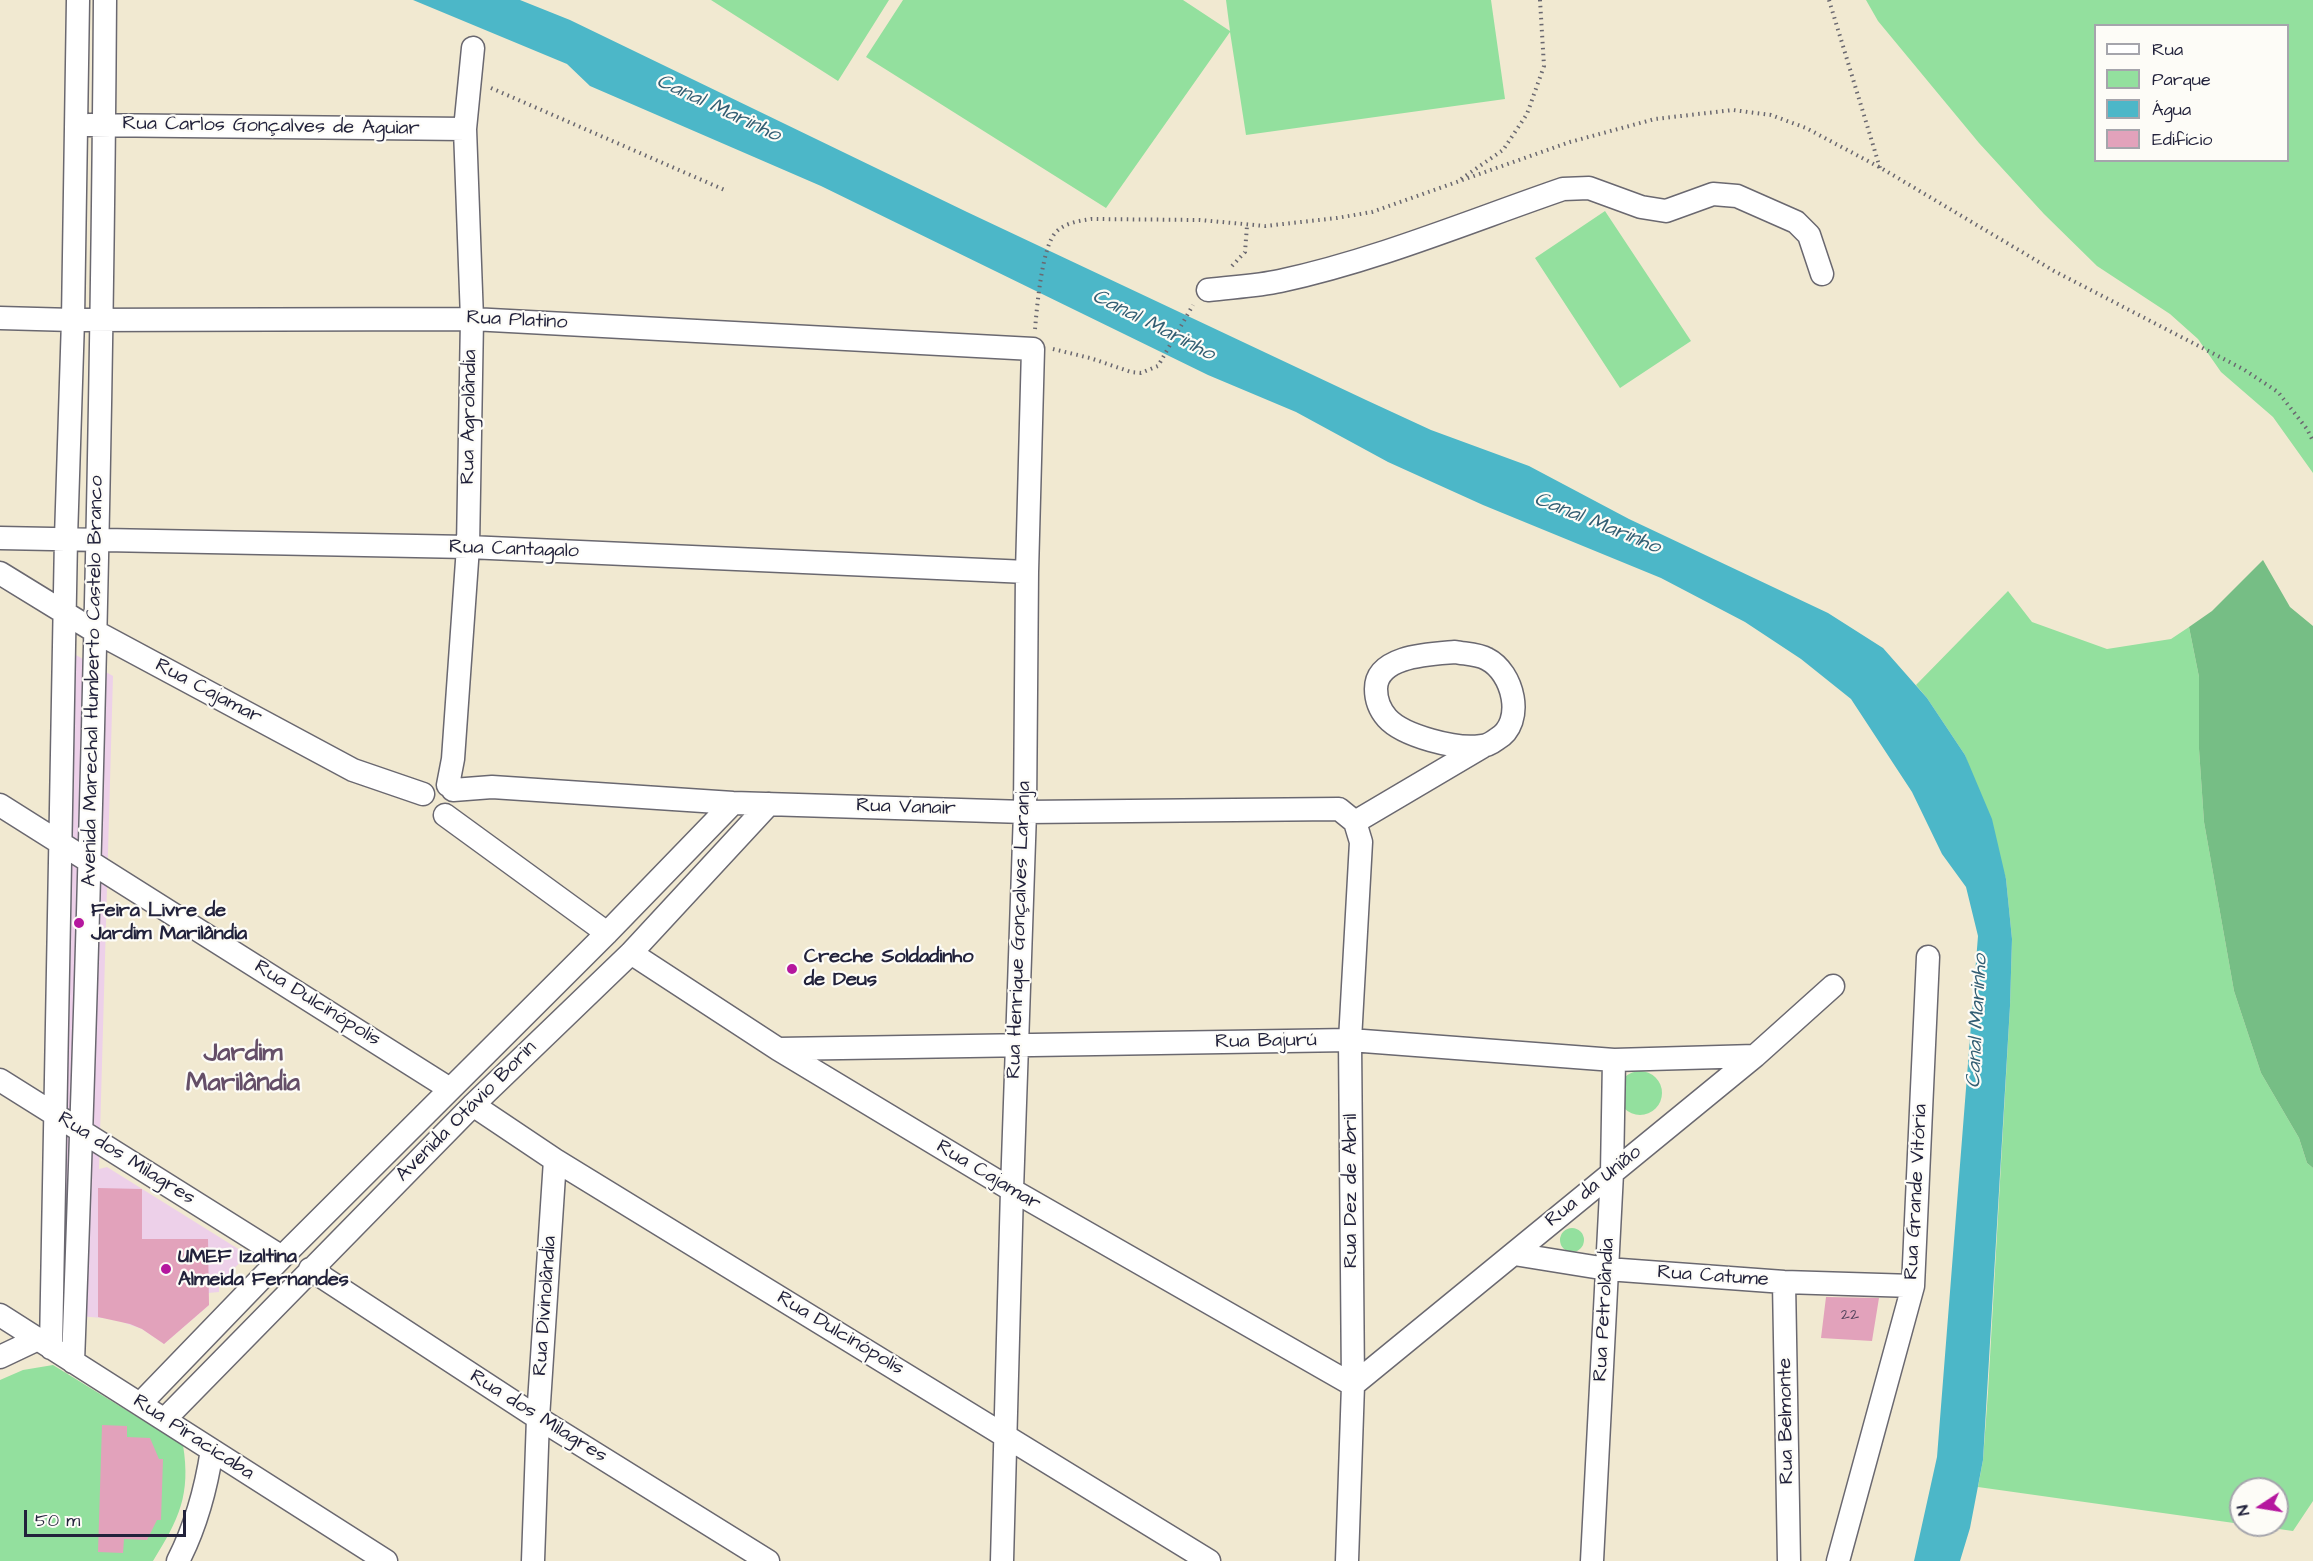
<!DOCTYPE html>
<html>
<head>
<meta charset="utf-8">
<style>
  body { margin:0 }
  #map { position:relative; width:2313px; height:1561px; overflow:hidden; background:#f1e9d1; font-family:"Architects Daughter",sans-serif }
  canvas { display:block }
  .legend { position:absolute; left:2094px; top:24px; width:195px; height:138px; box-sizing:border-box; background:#fdfcf7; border:2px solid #a5a5ac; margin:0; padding:8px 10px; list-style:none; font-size:18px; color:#22223b }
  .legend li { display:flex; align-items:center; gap:12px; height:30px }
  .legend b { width:30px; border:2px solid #a5a5ac }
  .north { position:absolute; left:2229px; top:1477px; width:60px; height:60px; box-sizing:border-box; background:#fdfcf7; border:2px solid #a5a5ac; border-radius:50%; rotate:258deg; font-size:16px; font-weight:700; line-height:24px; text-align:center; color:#22223b }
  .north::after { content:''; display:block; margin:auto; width:21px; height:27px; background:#b5179e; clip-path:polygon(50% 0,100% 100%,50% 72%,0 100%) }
  .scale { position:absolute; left:24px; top:1510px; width:162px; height:27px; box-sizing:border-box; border:3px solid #22223b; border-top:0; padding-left:8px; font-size:18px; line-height:21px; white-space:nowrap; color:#22223b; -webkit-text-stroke:4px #fdfcf7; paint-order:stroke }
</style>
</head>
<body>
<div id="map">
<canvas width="2313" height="1561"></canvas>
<ul class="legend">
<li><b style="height:8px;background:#fff"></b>Rua</li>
<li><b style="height:16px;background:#93e09e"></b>Parque</li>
<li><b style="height:16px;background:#4cb7c8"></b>Água</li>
<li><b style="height:16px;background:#e2a2bb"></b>Edifício</li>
</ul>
<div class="north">N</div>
<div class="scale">50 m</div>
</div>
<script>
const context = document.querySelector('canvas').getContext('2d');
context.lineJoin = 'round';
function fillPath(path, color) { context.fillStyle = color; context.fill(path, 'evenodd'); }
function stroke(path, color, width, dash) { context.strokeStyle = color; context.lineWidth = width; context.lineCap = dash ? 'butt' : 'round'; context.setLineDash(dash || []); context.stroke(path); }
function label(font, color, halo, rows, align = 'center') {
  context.font = font + ' "Architects Daughter",sans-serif'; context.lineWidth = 4.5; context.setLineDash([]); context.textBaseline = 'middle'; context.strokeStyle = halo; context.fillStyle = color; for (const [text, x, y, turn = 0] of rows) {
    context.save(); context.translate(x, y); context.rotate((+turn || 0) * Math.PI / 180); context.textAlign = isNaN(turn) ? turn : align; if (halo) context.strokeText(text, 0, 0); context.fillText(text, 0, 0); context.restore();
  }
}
fillPath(new Path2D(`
  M60,646L113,676L99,1169L107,1167L248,1255L219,1283V1292L208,1293L209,1305L164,1344L142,1329L114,1319L43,1313Z`), '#edd0e9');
fillPath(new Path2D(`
  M711,0H889L838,81Z
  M903,0H1183L1230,31L1226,0H1491L1505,99L1246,135L1230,32L1106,208L866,57Z
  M1866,0H2313V473L2273,417L2221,372L2198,339L2170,314L2097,266L2044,214L1979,143L1878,21ZM2096,26H2288V160H2096Z
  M1605,211L1691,341L1620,388L1535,258Z
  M2008,591L2032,622L2107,649L2171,639L2189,627L2199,677V749L2204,822L2234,991L2261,1073L2299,1138L2307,1163L2313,1168V1501L2293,1531L2250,1525H2277V1489H2241V1524L1978,1487L1983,1460L1988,1392L2010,1006L2012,939L2006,879L1965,755L1927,698L1916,685Z
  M1618 1093a22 22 0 1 1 44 0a22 22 0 1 1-44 0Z
  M1560 1240a12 12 0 1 1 24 0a12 12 0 1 1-24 0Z
  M53,1365L183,1445C191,1495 179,1519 153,1561H0V1380L23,1370Z`), '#93e09e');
fillPath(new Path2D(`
  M2263,560L2290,607L2313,626V1168L2307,1163L2299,1138L2261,1073L2234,991L2204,822L2199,749V677L2189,627L2212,611Z`), '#76be85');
fillPath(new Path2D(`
  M413,0H520L570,20L967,212L1366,400L1431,430L1529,466L1629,519L1828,613L1883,648L1927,698L1965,755L1992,819L2006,879L2012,939L2010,1006L1983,1460L1970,1528L1960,1561H1914L1937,1457L1978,936L1966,887L1942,854L1912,792L1851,699L1801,659L1745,622L1661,578L1483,505L1388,462L1296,412L1208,375L821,186L590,86L567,64Z`), '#4cb7c8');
fillPath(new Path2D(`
  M98,1188L142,1189V1239H208L209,1305L164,1344L142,1329L130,1324L98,1317Z
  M1826,1297L1879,1298L1872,1341L1821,1338Z
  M102,1425L127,1426V1437L150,1438L159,1459H163L161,1520H157L147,1540L124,1539L123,1553L98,1552Z`), '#e2a2bb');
const minor = new Path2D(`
  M89,125L465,129
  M1208,290C1232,287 1257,286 1280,281C1377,260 1470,221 1563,189L1589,188L1641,207L1666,211L1713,194L1737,196L1796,222L1809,235L1822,274
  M0,318L73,320L472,319L1033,349L1027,572L1025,812L1012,1190L1002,1561
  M0,538L468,547L1027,572
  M0,573L96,632L353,770L423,794
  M1455,652C1465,654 1478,654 1487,659C1513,672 1526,722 1497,739C1493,742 1486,746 1481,746C1457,750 1403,736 1387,718C1380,710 1376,699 1376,689C1376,655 1432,654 1455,652Z
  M448,785L453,759L468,547L472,319L465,129L473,48
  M453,790L492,787L733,803L1025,812L1339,809L1355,822
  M0,805L450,1089
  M445,815L607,933
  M1355,822L1482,747
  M631,953L778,1049L1012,1190L1353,1385L1755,1056L1833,986
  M778,1049L1350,1040L1614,1060L1755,1056
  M0,1080L282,1257
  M473,1105L555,1160L1209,1561
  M1514,1254L1607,1269L1784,1282L1913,1286
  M310,1269L538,1418L768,1561
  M1784,1282L1789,1561
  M0,1315L386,1561
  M51,1348L66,538L73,320L78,0
  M0,1357L38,1339
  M73,1362C90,908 102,454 105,0
  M141,1403L282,1257L607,933L733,803
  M165,1419L473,1105L631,953L769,804
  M178,1561C196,1526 206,1489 212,1450
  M533,1561L538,1418L555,1160
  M1347,1561L1353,1385L1350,1040L1361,842L1355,822
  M1592,1561L1612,1173L1614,1060
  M1838,1561L1913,1286L1928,957`);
stroke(minor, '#6a6870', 25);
stroke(new Path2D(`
  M1829,0L1880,168
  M491,88L727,191
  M1461,179L1503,150L1527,114L1544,66L1540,0
  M1232,266L1245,252L1247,226
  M1035,329C1037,307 1042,246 1056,232C1065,223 1078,221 1091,219L1200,220L1265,226L1337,218L1372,212L1570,142L1655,119L1733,110L1771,115L1806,128L1881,168L2054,271L2243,369L2278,392L2307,429L2313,441
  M1053,349L1090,358L1131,372L1141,373L1158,366L1193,305`), '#6a6870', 4, [1.5, 4.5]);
stroke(minor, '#fff', 22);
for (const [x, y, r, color] of [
  [79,923,6,"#b5179e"],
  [792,969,6,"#b5179e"],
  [166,1269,6,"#b5179e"]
]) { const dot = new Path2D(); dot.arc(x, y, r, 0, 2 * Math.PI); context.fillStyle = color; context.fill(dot); stroke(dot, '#fdfcf7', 2); }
label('16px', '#52425b', null, [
  ["22",1850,1316]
]);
label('20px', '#22223b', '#fdfcf7', [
  ["Rua Carlos Gonçalves de Aguiar",271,127,1],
  ["Rua Platino",517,321,3],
  ["Rua Agrolândia",470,417,-89],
  ["Rua Cantagalo",514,550,2],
  ["Avenida Marechal Humberto Castelo Branco",94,681,-89],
  ["Rua Cajamar",208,692,28],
  ["Rua Vanair",906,808,2],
  ["Rua Henrique Gonçalves Laranja",1020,930,-88],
  ["Rua Dulcinópolis",317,1004,32],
  ["Rua Bajurú",1266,1042,-1],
  ["Avenida Otávio Borin",467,1112,-45],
  ["Rua dos Milagres",126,1159,32],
  ["Rua Cajamar",988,1176,31],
  ["Rua da União",1594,1187,-39],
  ["Rua Dez de Abril",1352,1191,-90],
  ["Rua Grande Vitória",1917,1192,-87],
  ["Rua Catume",1713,1277,4],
  ["Rua Divinolândia",546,1306,-86],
  ["Rua Petrolândia",1605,1310,-87],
  ["Rua Dulcinópolis",840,1334,31],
  ["Rua dos Milagres",538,1417,32],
  ["Rua Belmonte",1787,1421,-91],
  ["Rua Piracicaba",193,1438,33]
]);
label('bold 20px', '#22223b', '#fdfcf7', [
  ["Feira Livre de",91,912],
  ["Jardim Marilândia",91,935],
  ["Creche Soldadinho",804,958],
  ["de Deus",804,981],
  ["UMEF Izaltina",178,1258],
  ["Almeida Fernandes",178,1281]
], 'left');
label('italic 21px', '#335e73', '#fdfcf7', [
  ["Canal Marinho",718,109,25],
  ["Canal Marinho",1153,326,27],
  ["Canal Marinho",1597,524,22],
  ["Canal Marinho",1978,1021,-87]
]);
label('bold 26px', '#654f68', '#fdfcf7', [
  ["Jardim",243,1055],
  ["Marilândia",243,1085]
]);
</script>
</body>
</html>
